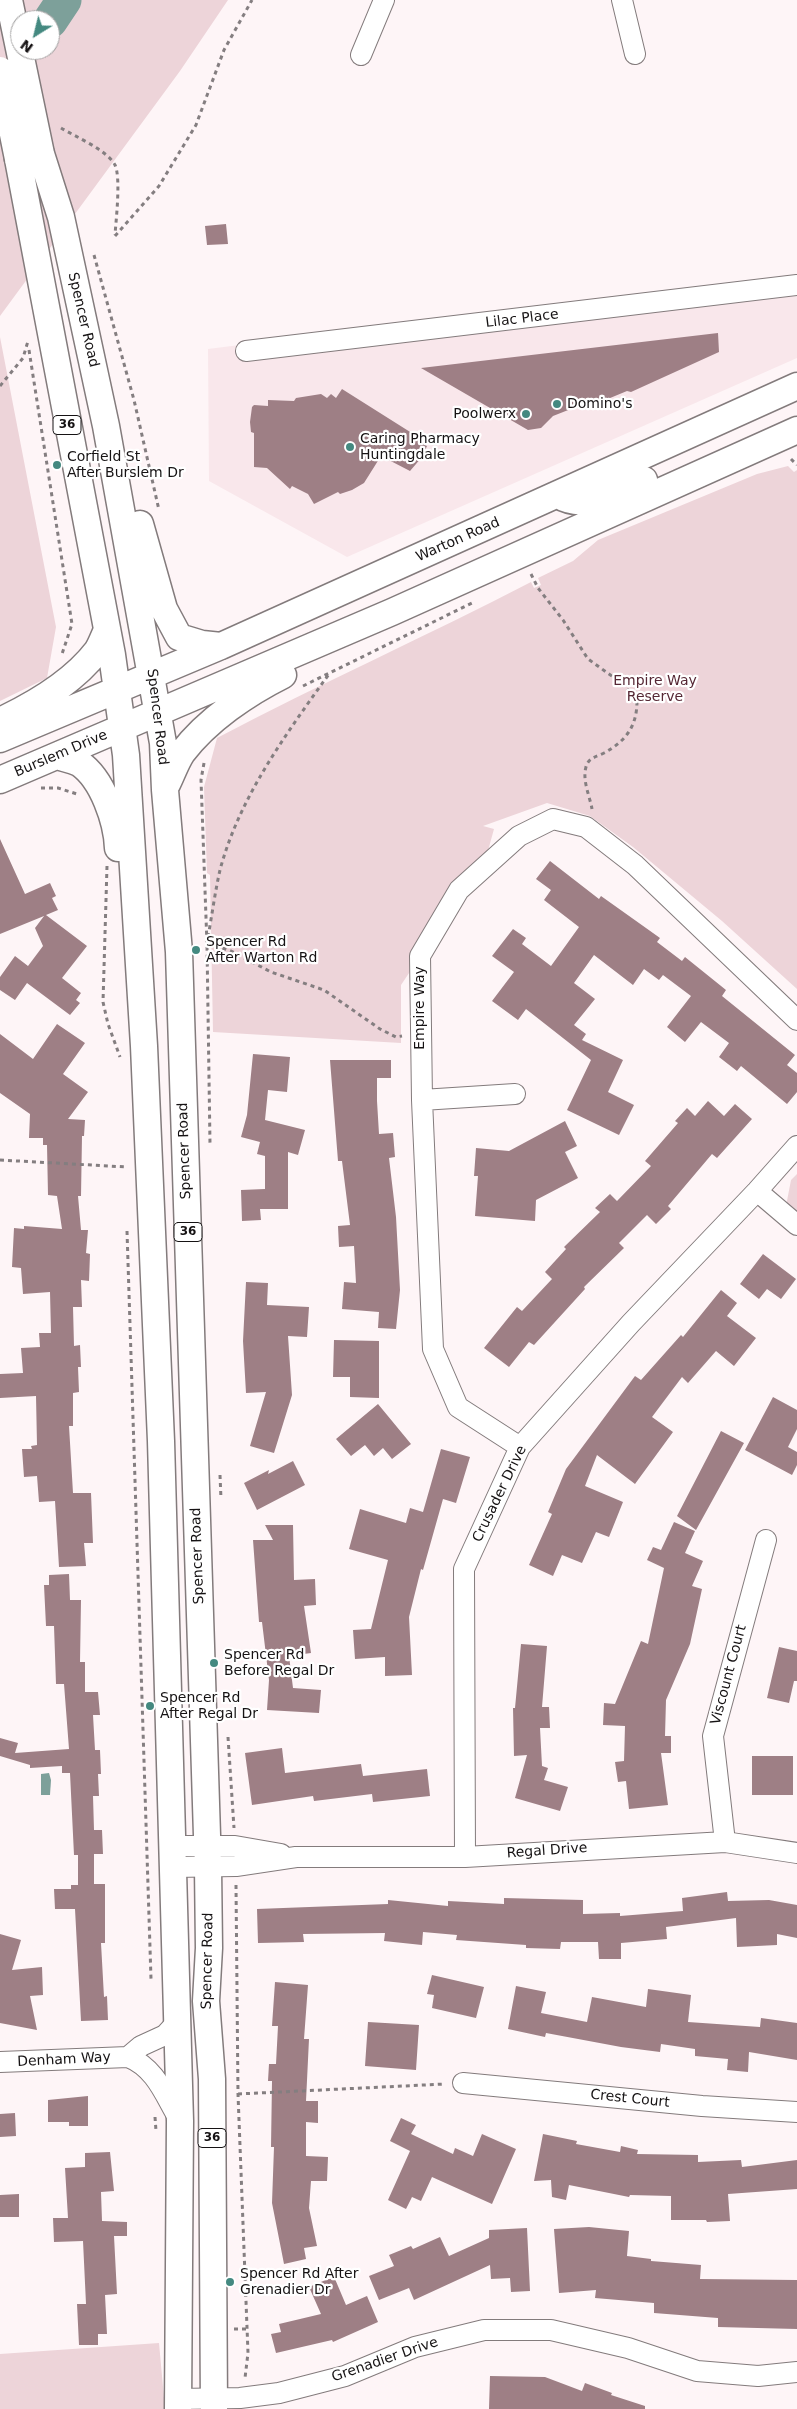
<!DOCTYPE html>
<html>
<head>
<meta charset="utf-8">
<style>
  body { margin:0 }
  #map { position:relative; width:797px; height:2409px; overflow:hidden; background:#fef5f7; font-family:"DejaVu Sans",sans-serif }
  canvas { display:block }
  .north { position:absolute; left:10px; top:10px; width:50px; height:50px; box-sizing:border-box; background:#fff; border:1px solid #a2a1a1; border-radius:50%; rotate:216deg; font-size:14px; font-weight:700; line-height:20px; text-align:center; color:#161314 }
  .north::after { content:''; display:block; margin:auto; width:18px; height:22px; background:#448980; clip-path:polygon(50% 0,100% 100%,50% 72%,0 100%) }
</style>
</head>
<body>
<div id="map">
<canvas width="797" height="2409"></canvas>
<div class="north">N</div>
</div>
<script>
const context = document.querySelector('canvas').getContext('2d');
context.lineJoin = 'round';
function fillPath(path, color) { context.fillStyle = color; context.fill(path, 'evenodd'); }
function stroke(path, color, width, dash) { context.strokeStyle = color; context.lineWidth = width; context.lineCap = dash ? 'butt' : 'round'; context.setLineDash(dash || []); context.stroke(path); }
function label(font, color, halo, rows, align = 'center') {
  context.font = font + ' "DejaVu Sans",sans-serif'; context.lineWidth = 4.5; context.setLineDash([]); context.textBaseline = 'middle'; context.strokeStyle = halo; context.fillStyle = color; for (const [text, x, y, turn = 0] of rows) {
    context.save(); context.translate(x, y); context.rotate((+turn || 0) * Math.PI / 180); context.textAlign = isNaN(turn) ? turn : align; if (halo) context.strokeText(text, 0, 0); context.fillText(text, 0, 0); context.restore();
  }
}
fillPath(new Path2D(`
  M797,293V358L347,557L209,481L208,349L484,314L503,331Z`), '#f9e7eb');
fillPath(new Path2D(`
  M0,0H228L180,71L0,316ZM20,20H50V50H20Z
  M0,337L56,627L47,678L0,701Z
  M788,466L794,472L797,470V989L722,921L633,847L590,816L547,803L483,826L494,829L486,858L401,985V1043L213,1032L210,875L207,873L204,787L217,738C321,683 427,636 531,582L534,588L541,585L538,578L573,561L598,540L757,474Z
  M797,1174V1220L786,1206L791,1180Z
  M159,2343L165,2409H0V2354Z`), '#edd4d9');
fillPath(new Path2D(`
  M49,1773L51,1780L50,1795H41V1774Z`), '#7da09a');
stroke(new Path2D(`
  M50,21L64,0`), '#7da09a', 35);
fillPath(new Path2D(`
  M226,224L228,244L207,245L205,226Z
  M718,333L719,352L631,392L627,391L586,408L581,405L553,416L541,428L528,430L421,368Z
  M342,389L426,442L424,444L427,446L422,457L410,471L381,456L364,483L352,490L340,494L338,492L314,504L308,494L292,486L290,489L267,468L254,467V433L251,432L250,422L252,407L254,405L268,406V400L294,401L296,398L321,394L327,398L331,394L336,398Z
  M0,839L25,894L50,883L56,896L52,898L58,910L46,915L87,946L62,978L81,993L76,1000L80,1003L70,1015L27,983L15,1000L0,990V977L15,956L28,966L43,946L35,928L44,916L0,934Z
  M550,861L599,899L601,896L653,933L660,938L657,942L682,961L685,957L726,990L722,996L795,1055L787,1065L797,1073V1092L787,1104L741,1066L737,1071L719,1057L729,1043L701,1022L685,1042L667,1027L691,996L663,975L659,980L644,969L633,985L594,955L574,983L595,999L574,1025L586,1034L582,1040L623,1060L608,1092L634,1105L619,1135L567,1110L591,1060L526,1009L518,1020L492,1001L514,972L492,956L513,929L526,938L522,944L551,966L579,927L544,900L551,890L536,879Z
  M57,1024L85,1043L63,1074L88,1092L68,1119L85,1120L84,1136H82L81,1196H78L81,1230H88L86,1253L90,1254L89,1281L81,1280L82,1307H73L74,1346L80,1345L81,1367H78L79,1392L73,1393V1426H69L73,1493H91L93,1543H84L86,1566L59,1567L55,1501L39,1502L37,1476L24,1477L22,1449H32L31,1446L37,1445L36,1396L0,1398V1374L23,1373L21,1348L40,1347L39,1333H51L50,1292L23,1294L21,1268L12,1267L14,1228L24,1229V1226L62,1229L57,1196L48,1195L47,1145H43V1138H29L30,1114L0,1093V1034L33,1059Z
  M253,1054L290,1057L287,1092L268,1090L265,1120L305,1130L298,1155L288,1152V1209H260L261,1220L242,1221L241,1190L265,1189V1156L257,1154L260,1142L241,1137L247,1115Z
  M330,1060H391V1078H377V1101L379,1134L393,1133L395,1157L389,1158L396,1217L400,1290L396,1329L378,1328L379,1312L342,1309L344,1282L356,1283L354,1246L339,1247L338,1226L350,1225L342,1161H338Z
  M708,1101L724,1116L735,1104L752,1119L717,1158L712,1154L668,1206L671,1209L656,1224L647,1215L619,1243L624,1248L584,1287L585,1289L534,1345L529,1342L509,1367L484,1348L517,1307L522,1311L552,1279L545,1272L566,1249L564,1247L600,1212L595,1208L610,1194L617,1201L651,1166L645,1161L678,1123L675,1121L687,1108L695,1116Z
  M565,1121L577,1146L565,1152L578,1178L536,1200L535,1221L475,1216L478,1176H474L476,1148L509,1151Z
  M763,1254L796,1279L781,1299L767,1289L759,1299L740,1284Z
  M246,1282L268,1283L267,1305L309,1307L307,1337L288,1336L292,1395L274,1453L250,1446L266,1392L246,1393L243,1341Z
  M721,1290L737,1303L727,1316L756,1338L734,1366L716,1351L688,1383L682,1377L652,1417L673,1432L635,1484L597,1455L585,1486L623,1502L609,1537L596,1532L582,1563L562,1555L553,1576L529,1565L552,1514L548,1512L566,1469L635,1376L641,1380L681,1335L683,1337Z
  M334,1340L379,1341V1398L350,1397V1377H333Z
  M773,1397L797,1410V1429L788,1447L797,1452V1465L792,1475L745,1450Z
  M378,1404L411,1444L392,1459L383,1448L374,1456L365,1445L351,1456L336,1439Z
  M721,1431L744,1443L696,1530L677,1516Z
  M441,1449L470,1457L456,1503L443,1499L423,1570L421,1569L409,1617L412,1675L385,1676V1657L355,1659L353,1630L371,1629L388,1560L349,1549L360,1509L406,1523L410,1508L423,1512Z
  M293,1461L305,1485L257,1510L244,1483L269,1470L268,1474Z
  M674,1522L695,1531L685,1553L703,1561L692,1586L702,1589L690,1644L666,1700L665,1736H671V1753H661L668,1805L629,1809L626,1781L618,1782L615,1762L624,1761L625,1726L603,1725L604,1703L615,1704L641,1641L648,1644L664,1568L647,1560L653,1547L661,1550Z
  M265,1525H293L294,1580L315,1579L316,1605L304,1606L311,1653L289,1656L293,1688L321,1690L319,1713L267,1710L269,1680L262,1622H259L253,1540H273Z
  M69,1574L70,1600H81L80,1662H85V1692H98L100,1715H93L95,1750H100L101,1774H98L99,1796H93L94,1830H102L103,1854H94V1884H105V1943H101L104,1997L107,1996L108,2020L81,2021L75,1909H55L54,1889H71V1885H78V1855H74L70,1773H62V1766L30,1768V1765L0,1756V1738L18,1743L15,1753L69,1749L64,1684H56L54,1626H46L44,1585H49V1575Z
  M521,1644L547,1646L542,1707H549L550,1728H540L542,1766L548,1768L544,1780L568,1787L560,1811L515,1798L527,1755L514,1756L513,1708H515Z
  M779,1647L797,1651V1681H794L789,1703L767,1698Z
  M282,1748L285,1773L361,1764L363,1776L427,1769L430,1796L373,1802L372,1794L314,1801L313,1796L252,1805L245,1753Z
  M752,1756H793V1795H752Z
  M727,1892L728,1901L769,1900L797,1905V1938L777,1934V1945L737,1947L736,1918L666,1927L667,1939L621,1943V1959H599L598,1942H561L560,1949L526,1948V1945L456,1940L457,1935L423,1932L422,1945L384,1941L385,1933L303,1934L304,1942L258,1943L257,1909L388,1904V1900L448,1906V1901L504,1904V1898L583,1900V1914L620,1913V1916L683,1911L682,1898Z
  M0,1934L21,1940L12,1970L42,1967L43,1995L30,1996L37,2030L0,2023Z
  M432,1975L484,1987L476,2018L432,2008L434,1995L427,1994Z
  M275,1982L308,1985L304,2039H309L306,2101H318V2123L306,2122V2156L328,2157L327,2181H311L309,2208L317,2246L304,2248L306,2259L284,2264L272,2203L274,2147H271L272,2081H268L269,2064H276L278,2026H272Z
  M516,1986L546,1992L541,2013L587,2022L592,1997L646,2007L648,1989L691,1995L688,2022L760,2027L761,2018L797,2023V2060L749,2052L748,2072L727,2070L728,2059L695,2056V2049L661,2044L660,2052L621,2047L546,2033L545,2037L508,2029Z
  M368,2022L419,2025L416,2070L365,2066Z
  M88,2096V2126H69V2122H48V2100Z
  M15,2113L16,2136L0,2137V2114Z
  M401,2118L416,2125L411,2134L453,2154L455,2148L473,2156L482,2134L516,2149L492,2204L432,2177L421,2201L412,2197L406,2209L388,2200L410,2151L390,2141Z
  M543,2134L577,2141L576,2144L620,2152L621,2146L638,2150L637,2154L698,2155V2162L741,2160L742,2167L797,2160V2189L728,2194L730,2221L707,2222L706,2220H671V2196L630,2195L629,2197L569,2185L566,2200L552,2197L551,2180L534,2181Z
  M110,2152L114,2191L101,2192L102,2221L127,2222V2236H114L117,2294L105,2295L107,2334H98V2345H79L77,2304H86L83,2241L54,2242L53,2218H68L65,2168L85,2167V2153Z
  M19,2194V2217H0V2195Z
  M589,2227L629,2231L627,2256L651,2259V2261L701,2265L700,2279L797,2280V2329L718,2327V2318L654,2313V2303L595,2298L596,2290L559,2293L554,2229Z
  M527,2228L530,2291L511,2292L510,2278L491,2279L490,2265L414,2300L409,2288L379,2300L369,2276L394,2266L389,2255L411,2246L413,2249L440,2237L449,2256L489,2238V2230Z
  M328,2279H335L346,2305L367,2296L378,2322L333,2342L332,2340L276,2353L271,2334L281,2332L279,2324L321,2314L309,2287Z
  M490,2376L545,2377L582,2391L585,2383L612,2393L611,2395L645,2406V2409H489Z`), '#9e7f85');
const minor = new Path2D(`
  M622,0L635,54
  M361,55L384,0
  M246,351L797,285
  M422,1100L515,1094
  M757,1191L797,1225
  M520,1447L458,1407L433,1349L422,1100L420,956L459,890L519,836L553,819L586,827L635,865L797,1020
  M725,1842L713,1736L766,1540
  M172,1846H235L281,1854
  M465,1857L464,1569L520,1447L631,1323L757,1191L797,1146
  M174,1867L236,1866L296,1857H465L725,1842L797,1853
  M128,2057L141,2046L165,2035L178,2021
  M0,2062L128,2057C156,2068 165,2096 179,2119
  M463,2083L702,2106L797,2112
  M177,2399L240,2398L279,2393L345,2376L415,2347L484,2330H551L628,2348L697,2371L758,2376L797,2372`);
const major = new Path2D(`
  M41,154L61,217L106,426L163,743L165,790L179,952L208,1867L209,1948L206,2001L212,2079L214,2409
  M18,159L112,655L126,755L144,1046L161,1441L180,2121L178,2409
  M558,495C586,512 616,491 644,480
  M140,524L164,609L179,637L202,644L221,646
  M0,721C34,705 74,681 97,651C101,645 104,636 107,630
  M0,739L221,646L797,386
  M57,756C63,758 73,760 79,763C103,779 117,822 118,848
  M0,780L392,612L797,430
  M167,784C172,774 176,762 182,753C207,720 247,693 283,675`);
stroke(minor, '#837b7c', 22);
stroke(major, '#837b7c', 29);
stroke(new Path2D(`
  M61,128C76,137 107,150 115,165C121,178 116,220 115,235
  M115,236L159,186L196,125L224,50L252,0
  M94,255L134,400L159,510
  M29,350L72,624L62,654
  M0,386L23,358L28,341
  M791,459L797,465
  M531,574L538,588L563,620L588,659L623,684L637,701C637,726 626,741 604,753C596,757 588,758 586,767C582,780 590,797 592,809
  M303,686L472,603
  M204,763L201,780L207,945L210,1144
  M41,788H58L77,794
  M107,866L103,1002L108,1024L120,1057
  M208,937C212,915 215,892 220,870C239,798 286,734 329,674
  M207,944L229,950L271,972L324,990L380,1029L396,1037L402,1036
  M0,1160L127,1167
  M127,1231L151,1979
  M220,1475L221,1499
  M228,1737L234,1828
  M236,1885L238,2094L248,2353L245,2378
  M238,2094L445,2084
  M155,2117L156,2131
  M234,2329H246`), '#847e80', 3, [4, 4]);
stroke(minor, '#fff', 20);
stroke(major, '#fff', 26);
const majorBridge = new Path2D(`
  M9,0L41,154
  M0,70L18,159`);
stroke(majorBridge, '#837b7c', 29, []);
stroke(majorBridge, '#fff', 26);
for (const [x, y, r, color] of [
  [557,404,5,"#448980"],
  [526,414,5,"#448980"],
  [350,447,5,"#448980"],
  [57,465,5,"#448980"],
  [196,950,5,"#448980"],
  [214,1663,5,"#448980"],
  [150,1706,5,"#448980"],
  [230,2282,5,"#448980"]
]) { const dot = new Path2D(); dot.arc(x, y, r, 0, 2 * Math.PI); context.fillStyle = color; context.fill(dot); stroke(dot, '#fff', 2); }
for (const [x, y, w] of [
  [67,425,28],
  [188,1232,28],
  [212,2138,28]
]) { const box = new Path2D(); box.roundRect(x - w / 2, y - 9.5, w, 19, 4); context.fillStyle = '#fff'; context.fill(box); stroke(box, '#161314', 1); }
label('bold 12px', '#161314', null, [
  ["36",67,425],
  ["36",188,1232],
  ["36",212,2138]
]);
label('14px', '#161314', '#fff', [
  ["Lilac Place",522,319,-7],
  ["Spencer Road",83,320,77],
  ["Warton Road",458,540,-24],
  ["Spencer Road",157,717,83],
  ["Burslem Drive",61,754,-23],
  ["Empire Way",420,1008,-90],
  ["Spencer Road",185,1151,-92],
  ["Crusader Drive",500,1494,-64],
  ["Spencer Road",198,1556,-92],
  ["Viscount Court",729,1675,-75],
  ["Regal Drive",547,1851,-4],
  ["Spencer Road",208,1961,-89],
  ["Denham Way",64,2060,-3],
  ["Crest Court",630,2099,6],
  ["Grenadier Drive",385,2360,-19]
]);
label('14px', '#161314', '#fff', [
  ["Domino's",567,404],
  ["Poolwerx",516,414,"right"],
  ["Caring Pharmacy",360,439],
  ["Huntingdale",360,455],
  ["Corfield St",67,457],
  ["After Burslem Dr",67,473],
  ["Spencer Rd",206,942],
  ["After Warton Rd",206,958],
  ["Spencer Rd",224,1655],
  ["Before Regal Dr",224,1671],
  ["Spencer Rd",160,1698],
  ["After Regal Dr",160,1714],
  ["Spencer Rd After",240,2274],
  ["Grenadier Dr",240,2290]
], 'left');
label('14px', '#562835', '#fff', [
  ["Empire Way",655,681],
  ["Reserve",655,697]
]);
</script>
</body>
</html>
